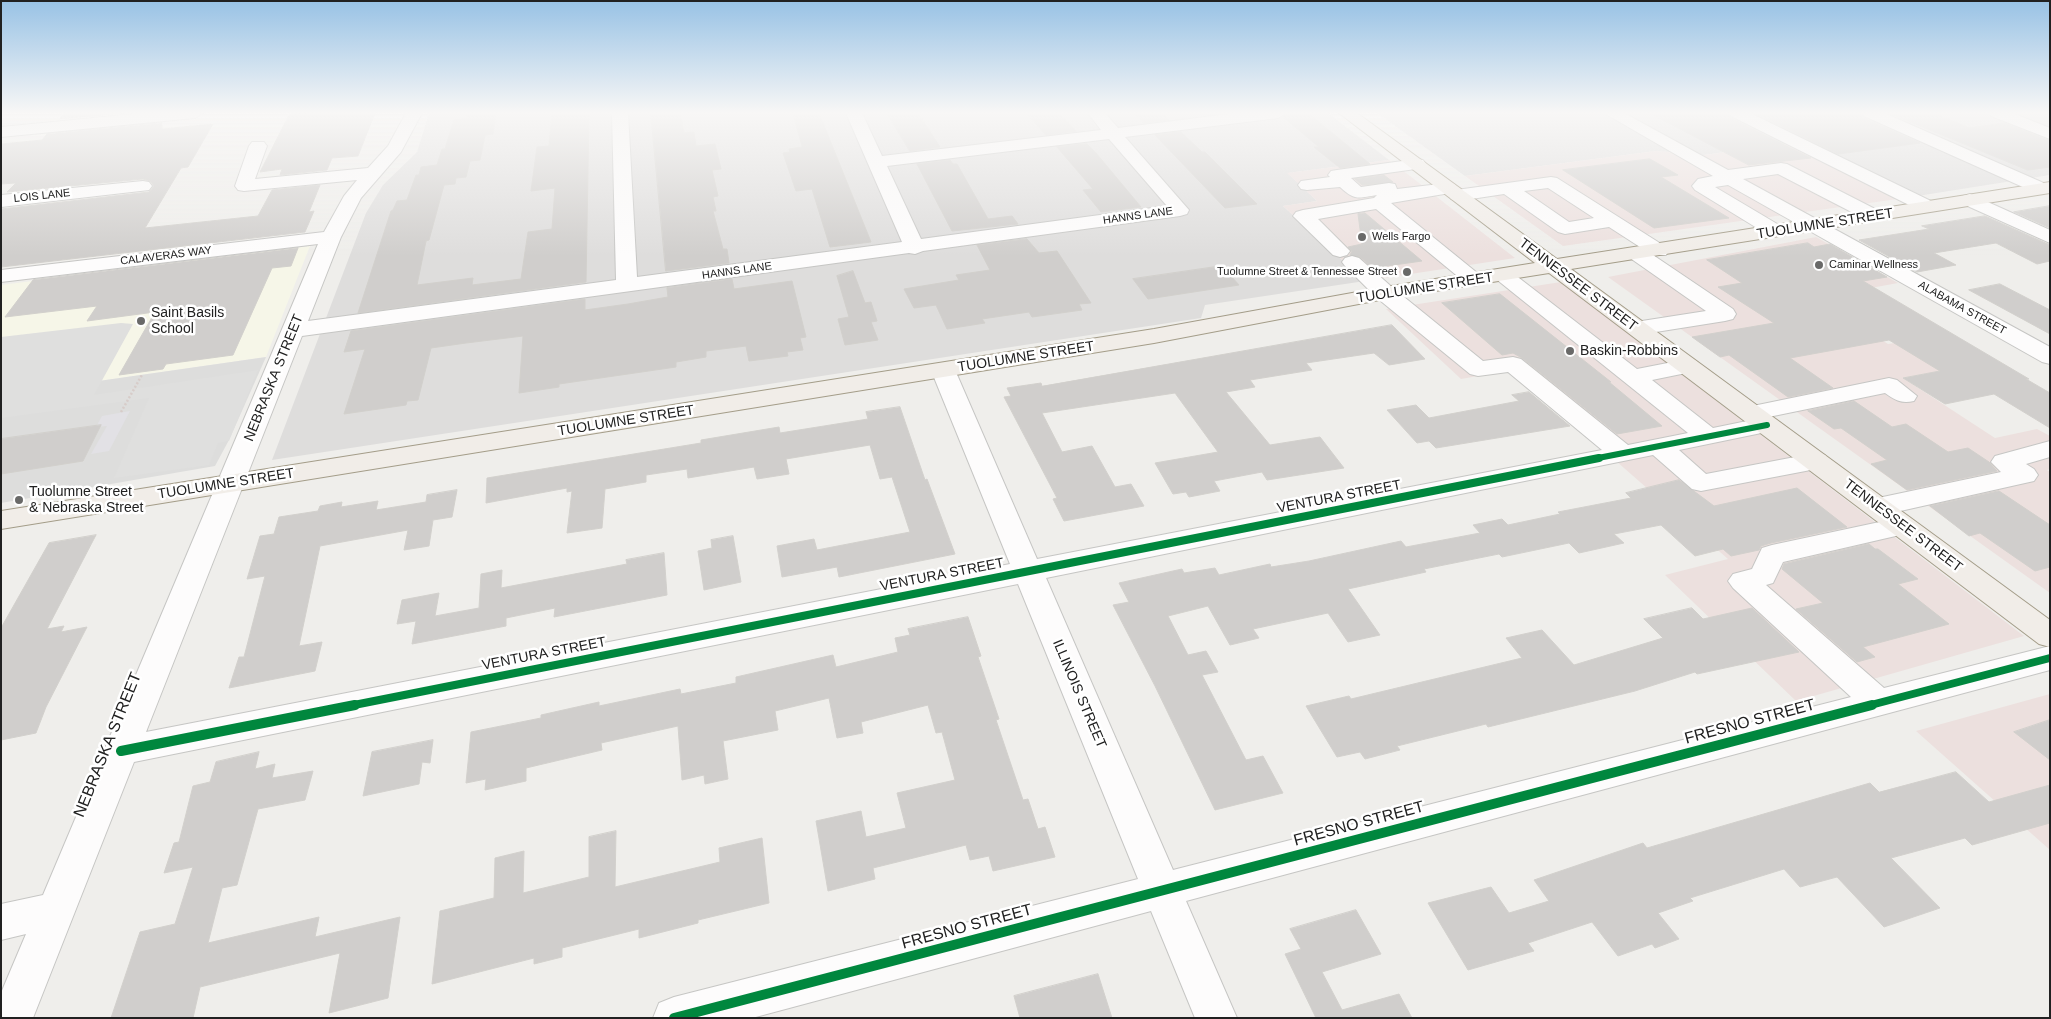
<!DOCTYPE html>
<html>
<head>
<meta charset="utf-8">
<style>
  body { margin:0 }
  #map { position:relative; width:2051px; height:1019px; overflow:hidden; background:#efeeeb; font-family:Helvetica,sans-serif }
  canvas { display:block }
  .frame { position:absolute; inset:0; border:2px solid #212121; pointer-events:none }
</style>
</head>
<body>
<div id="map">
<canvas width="2051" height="1019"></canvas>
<div class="frame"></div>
</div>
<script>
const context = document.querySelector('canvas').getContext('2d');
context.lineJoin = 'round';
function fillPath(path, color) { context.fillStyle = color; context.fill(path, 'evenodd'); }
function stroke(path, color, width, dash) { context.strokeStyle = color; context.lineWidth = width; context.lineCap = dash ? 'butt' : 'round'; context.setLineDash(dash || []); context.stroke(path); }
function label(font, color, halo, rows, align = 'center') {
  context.font = font + ' Helvetica,sans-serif'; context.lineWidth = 5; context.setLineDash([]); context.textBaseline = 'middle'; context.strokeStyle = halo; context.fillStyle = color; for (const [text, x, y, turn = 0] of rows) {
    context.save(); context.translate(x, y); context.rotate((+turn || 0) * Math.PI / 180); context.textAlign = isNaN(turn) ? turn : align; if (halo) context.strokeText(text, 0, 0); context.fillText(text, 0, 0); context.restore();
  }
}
fillPath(new Path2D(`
  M429,113H1328L1389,160L1288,173L1317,201L1283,206L1365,281L1205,305L1201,318L272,460L366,213L383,185L417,152Z
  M1377,113H2050V175L1905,198L1793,143L1704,155L1656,151L1465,176Z`), '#dedddc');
fillPath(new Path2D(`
  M1793,143L1905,198L1563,246L1465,176L1656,151L1704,155Z
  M1389,160L1414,179L1515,258L1365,281L1283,206L1317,201L1287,173Z
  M1816,237L1898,283L1784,304L1851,320L1888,344L1921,339L1968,366L1903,378L1995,438L2037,429L2050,436V469L2047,470L2050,472V593L1608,277Z
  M1561,282L2024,636L1796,701L1665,575L1728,559L1512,370L1461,379L1386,309Z
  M2050,694V850L1916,731Z`), '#ece0de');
fillPath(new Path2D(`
  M310,246L266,357L1,395V285Z`), '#f6f6e8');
fillPath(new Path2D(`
  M266,357L229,440L215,466L1,503V395Z`), '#dddddc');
fillPath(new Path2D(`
  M121,323L133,324L94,395L258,370L229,441L218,443L209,465L114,478L149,398L1,418V337Z`), '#dfdfde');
fillPath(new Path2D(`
  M130,411L109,451L91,454L107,426L96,427L102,416Z`), '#e2e1e5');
const building = new Path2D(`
  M65,113H124L60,119Z
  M308,113H375L358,156L332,158L327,170L280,175L282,169L260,172L289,115Z
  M468,113H496L493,134L485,135L480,160L470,161L466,177L456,178L455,184L444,185L429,240L426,241L417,285L473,278L472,285L521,279L528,232L552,229L555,188L531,191L537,147L549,146L552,113H589L586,282L358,313L391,211L393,210L397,201L407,200L416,175H419L421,167L437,165L442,149H445L454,120L466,119Z
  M651,113H680L684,133L694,132L696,146L715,144L721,169L712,170L718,196L713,197L716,211H713L723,249H727L729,263L666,271Z
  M793,113H819L871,242L830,247L812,189L796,191L783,153L790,152L789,149L802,147Z
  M887,113H918L940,147L910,151Z
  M1027,113H1059L1076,131L1046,135Z
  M1135,113H1162L1169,120L1144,123Z
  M1288,113H1308L1370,164L1340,168L1314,147H1319L1283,117Z
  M1650,113H1727L1730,118L1811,158L1749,165Z
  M1755,113H1860L1863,118L1920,143L1838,154Z
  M1889,113H1934L1969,128L2004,123L2050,141V167L2028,170Z
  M162,123V129L213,124L188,167L181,168L145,228L258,216L272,190L320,185L309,212L314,211L305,232L1,267V209L149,192L154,186L150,181L143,179L7,192L16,183L1,184V144L42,140L47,134Z
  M1181,132L1202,152H1205L1257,204L1225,208L1155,135Z
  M1087,144L1096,153L1141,207L1101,212L1083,190L1093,189L1057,147Z
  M1650,159L1678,175L1661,177L1729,218L1654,228L1563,170Z
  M950,160L953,164H957L988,219L1012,216L1018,224L952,231L917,164Z
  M1384,175L1393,182L1362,185L1355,179Z
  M2050,206V228L2014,212Z
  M1365,213L1422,261L1373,268L1360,257L1350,255L1352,251L1348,247L1362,244L1358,214Z
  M1985,216L2050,245V261L2037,264L1996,243L1934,253L1956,265L1917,272L1859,240L1929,229L1922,226Z
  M1027,239L1039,253L1057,251L1091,303L1079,304L1082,310L1032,317L1029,312L982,319L985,323L947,329L936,305L914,308L904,289L959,280L956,275L990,270L977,245Z
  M1808,243L1814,247L1830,244L1887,277L1863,281L2029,379H2026L2050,393V428L1994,394L1945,404L1903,378L1940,371L1889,340L1790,358L1833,388L1788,397L1729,355L1720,357L1692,337L1774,323L1718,287L1742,283L1707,260Z
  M298,248L291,266L272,268L233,355L166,364L163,369L119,375L155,312L87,321L97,306L5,317L33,280Z
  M1222,266L1239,285L1148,299L1133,279Z
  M853,271L865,303L871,302L877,321L871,322L878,340L845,345L838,319L849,317L837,276Z
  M732,279L734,289L792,281L806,337L800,338L803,350L787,352L788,356L749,361L746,346L706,351V357L676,362V367L559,384V387L519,393L523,336L466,343L431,348L418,400L407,401L406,405L344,414L365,349L344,352L351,331L585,299V310L628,304L668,297L667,288Z
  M2000,284L2050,310V334L1969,290Z
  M1500,294L1611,382H1609L1662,426L1617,434L1522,358L1513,353L1502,355L1442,303Z
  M1392,325L1425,359L1389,365L1374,353L1306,363L1312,370L1250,380L1255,387L1226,392L1270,445L1320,437L1344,468L1267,480L1262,472L1214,481L1220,491L1189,497L1186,492L1173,494L1155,463L1218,452L1175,393L1042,413L1062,452L1092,446L1115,487L1131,484L1144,506L1064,521L1053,499L1057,498L1004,397L1011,396L1007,388L1041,383L1042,386Z
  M1529,392L1570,426L1436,448L1429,441L1417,443L1387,410L1416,405L1429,418L1519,401L1512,395Z
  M1854,401L1892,427L1906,424L1948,452L1968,448L1989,462L1997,471L1907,490L1871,464L1887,460L1841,428L1834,429L1808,411Z
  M900,407L925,480L927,479L955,554L839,577L837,567L782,577L777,546L814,539L817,550L910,532L892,477L880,479L870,445L786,459L789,474L757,479L754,467L688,478L687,469L646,475V482L605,489L602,528L567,533L572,491L567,492V488L486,503L487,478L701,443V440L779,427L780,433L868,419L866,412Z
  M101,425L83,461L1,474V439Z
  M1679,480L1714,506L1797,488L1847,527L1771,543L1761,546L1759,550L1731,556L1723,549L1695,556L1661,525L1614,534L1624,543L1579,553L1569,543L1502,557L1499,554L1424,569L1426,572L1348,589L1380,635L1348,642L1328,613L1253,629L1259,638L1230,645L1208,606L1168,616L1188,655L1206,651L1218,672L1202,675L1246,760L1263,756L1283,793L1215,810L1155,686L1113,605L1129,602L1119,583L1182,569L1184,573L1215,568L1219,575L1270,564L1271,567L1309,561L1401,541L1406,547L1480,533L1473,525L1502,519L1508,525L1560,514L1558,512L1631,498L1626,493Z
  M457,490L452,517L433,520L429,546L404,550L408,530L320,546L299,646L322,642L315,671L229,688L239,657H244L265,576L247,579L260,536L274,534L279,517L318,511L320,506L342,502L341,507L378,501L376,510L426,502L427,495Z
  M1999,491L2050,525V567L2035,571L1980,533L1969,536L1930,506Z
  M96,535L47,629L64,626L61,632L87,627L46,707L36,733L1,740V628L49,543Z
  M733,536L741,582L704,590L698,551L712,548L711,540Z
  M1869,544L1875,549H1878L1918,579L1898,584L1949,624L1863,647L1875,657L1857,662L1796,609L1823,603L1782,569L1784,564Z
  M664,553L667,595L554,617L555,608L506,618V626L412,644L416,621L397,624L402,600L439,593L435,616L479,608L481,574L502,570L501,588L627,564L626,560Z
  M1692,608L1703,619L1752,608L1799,652L1697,674L1695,672L1635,691L1488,727L1486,724L1397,746L1400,750L1365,759L1360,752L1337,757L1306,706L1349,696L1351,699L1522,658L1506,638L1542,630L1574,665L1663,638L1644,619Z
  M968,617L981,656L978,657L999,719L996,720L1023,800L1028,799L1038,829L1045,827L1055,857L993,871L989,856L970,860L966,845L873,868L875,879L828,891L816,821L861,811L866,837L906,828L897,793L955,780L942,732L936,733L928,705L861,722L863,733L837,738L829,698L775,711L778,730L723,741L728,779L705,784L704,775L682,780L678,726L601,743L602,750L526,768V781L485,790L486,779L466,783L471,732L541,718V715L599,702V706L680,689L681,694L736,683V677L833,655L836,667L898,652L895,638L910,635L908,629Z
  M2050,720V760L2014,732Z
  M433,740L430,763L422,762L419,784L363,796L372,752Z
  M259,752L255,769L275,764L272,778L313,771L305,800L258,809L237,885L222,888L208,943L319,917L315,937L400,917L388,998L329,1013L340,953L200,987L193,1018H111L140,932L175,924L193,867L164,873L174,843L179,842L193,786L210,782L216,762Z
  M1956,772L1989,802L2050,785V823L1972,845L1965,838L1891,858L1940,908L1884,927L1837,877L1800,887L1784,869L1690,898L1693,901L1658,913L1679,939L1655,948L1652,944L1618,956L1592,922L1528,943L1534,951L1468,970L1428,903L1491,887L1509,913L1549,901L1534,880L1643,843L1647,848L1870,783L1879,792Z
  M616,831L615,887L720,862L719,848L762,838L769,903L698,920V923L639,938V929L562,948V957L534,964V958L432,984L440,911L494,898L495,858L524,851L523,893L589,877V837Z
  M1356,910L1381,954L1322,972L1342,1010L1399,994L1412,1018H1316L1285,954L1301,949L1290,929Z
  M1098,974L1112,1018H1020L1014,996Z`);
fillPath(building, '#d0cecc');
stroke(building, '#d2d0cc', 1);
const minor = new Path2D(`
  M144,113H203L195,118L1,137V127Z
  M406,113H422L401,152L361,198L341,237L308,321L616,280L612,113H628L637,277L902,242L846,113H862L882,156L1101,130L1088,113H1105L1118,128L1237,113H1286L1278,118L1125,137L1189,210L1187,214L1180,216L923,251L915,254L909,253L302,336L146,732L1010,564L931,370L935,365L943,363L951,365L955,370L1037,559L1602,450L1508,372L1478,376L1470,374L1377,298L1345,266L1342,262L1345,258L1352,256L1359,258L1393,288L1483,361L1513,357L1521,359L1628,445L1688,433L1496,279L1493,275L1496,271L1503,269L1510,271L1637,369L1688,359L1696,361L1700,366L1696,371L1652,380L1713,428L1752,420L1743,418L1740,413L1743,408L1889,378L1897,380L1917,396L1914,401C1901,404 1895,400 1885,393L1754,420L1767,417L1776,420L1780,425L1776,430L1679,450L1706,474L1816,453L1825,455L1829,461L1825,467L1816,469L1701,491L1692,489L1653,455L1046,578L1173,870L1851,697L1733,588L1728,581L1733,574L1752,569L1762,548L1772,545L1903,517L1913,520L1917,526L1913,532L1783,562L1773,583L1766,585L1884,688L2050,646V670L1186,901L1237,1018H1195L1151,911L752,1018H653L659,1003L674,997L1138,879L1018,584L134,762L33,1018H1V993L26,934L1,940V904L43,895L318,244L1,282V270L324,232L344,196L357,180L244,191L238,190L235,186L249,146L252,142H264L267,146L255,179L368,168L388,146ZM1109,139L1167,206L921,239L887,166Z
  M1604,113H1624L1728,170L1781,163L1787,164L1881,212L1884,216L1881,220H1867L1778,174L1743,179L2050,347V364L2042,362L1728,185L1715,187L1784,228L1787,232L1784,236H1770L1695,190L1692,186L1698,179L1713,176Z
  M1729,113H1750L1935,203L1937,207L1935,211H1921L1731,116Z
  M1862,113H1884L2046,184L2049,188L2046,192H2034L1864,116Z
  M1989,113H2012L2050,128V139L1991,116Z
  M1417,159L1423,160L1426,164L1423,168L1351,178L1361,187L1389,183L1395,184L1397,189L1448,183L1454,184L1457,188L1456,190L1551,177L1557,178L1666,247L1669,251L1666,255H1653L1733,309L1736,314L1733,319L1725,321L1637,335L1629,333L1626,328L1629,323L1706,311L1630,258L1627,254L1630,250L1643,249L1609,227L1565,234L1558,232L1504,194L1458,201L1451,199L1449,195L1450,193L1391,203L1481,276L1484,280L1481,284L1474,286L1467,284L1376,209L1318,219L1350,251L1347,255L1340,257L1333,255L1293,216L1296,212L1303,210L1374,198L1377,195C1358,198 1355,201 1340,187L1307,190L1301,189L1298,185L1301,181L1330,177L1328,175L1331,171L1337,170ZM1548,188L1594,218L1569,222L1524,191Z
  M143,181L149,182L152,186L149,190L1,207V195Z
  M1970,194L2050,230V243L1963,204L1961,200L1963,196Z
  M2050,441V457L2026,464L2034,469L2038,475L2034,481L1878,516L1868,513L1864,507L1868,501L1878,498L2001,472L1991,462L1995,456Z`);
const major = new Path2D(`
  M1339,113H1357L1557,259L2050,182V193L1571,269L2050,620V647L2039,644L1549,273L1385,299L1154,343L1,529V511L1154,329L1385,287L1535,263Z`);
stroke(minor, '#c6c6c4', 2);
stroke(major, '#a49d89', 2);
stroke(new Path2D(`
  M121,412L142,375`), '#d7ccc9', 2.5, [2, 2]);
fillPath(minor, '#fdfcfc');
fillPath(major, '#f1ede8');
stroke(new Path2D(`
  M1593,459L1767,425`), '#00873e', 6);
stroke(new Path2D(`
  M349,706L1599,458
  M1867,706L2050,658`), '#00873e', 8);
stroke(new Path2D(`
  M121,751L355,705
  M674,1018L1872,705`), '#00873e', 10);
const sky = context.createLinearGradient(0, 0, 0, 256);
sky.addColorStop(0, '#98c2e5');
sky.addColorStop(0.44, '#f8f7f6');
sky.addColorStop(1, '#f8f7f600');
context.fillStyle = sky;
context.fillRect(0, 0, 2051, 256);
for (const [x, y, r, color] of [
  [1362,237,5,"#696968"],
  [1819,265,5,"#696968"],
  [1407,272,5,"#696968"],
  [141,321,5,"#696968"],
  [1570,351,5,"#696968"],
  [19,500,5,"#696968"]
]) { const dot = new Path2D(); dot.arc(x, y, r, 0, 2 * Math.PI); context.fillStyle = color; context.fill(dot); stroke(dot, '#fff', 2); }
label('11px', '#212121', '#fff', [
  ["LOIS LANE",42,196,-6],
  ["HANNS LANE",1138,216,-8],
  ["CALAVERAS WAY",166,256,-7],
  ["HANNS LANE",737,271,-8],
  ["ALABAMA STREET",1962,308,29]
]);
label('11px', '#212121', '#fff', [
  ["Wells Fargo",1372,237],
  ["Caminar Wellness",1829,265],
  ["Tuolumne Street & Tennessee Street",1397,272,"right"]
], 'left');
label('14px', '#212121', '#fff', [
  ["TUOLUMNE STREET",1825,224,-9],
  ["TENNESSEE STREET",1578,285,37],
  ["TUOLUMNE STREET",1425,288,-9],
  ["TUOLUMNE STREET",1026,357,-9],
  ["NEBRASKA STREET",274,378,-68],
  ["TUOLUMNE STREET",626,421,-9],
  ["TUOLUMNE STREET",226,484,-9],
  ["VENTURA STREET",1339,497,-11],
  ["TENNESSEE STREET",1903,526,37],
  ["VENTURA STREET",942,575,-11],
  ["VENTURA STREET",544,654,-11],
  ["ILLINOIS STREET",1079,694,67]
]);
label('14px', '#212121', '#fff', [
  ["Saint Basils",151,313],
  ["School",151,329],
  ["Baskin-Robbins",1580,351],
  ["Tuolumne Street",29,492],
  ["& Nebraska Street",29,508]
], 'left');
label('16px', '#212121', '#fff', [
  ["FRESNO STREET",1750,722,-15],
  ["NEBRASKA STREET",108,745,-68],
  ["FRESNO STREET",1359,824,-15],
  ["FRESNO STREET",967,927,-15]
]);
</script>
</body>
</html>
